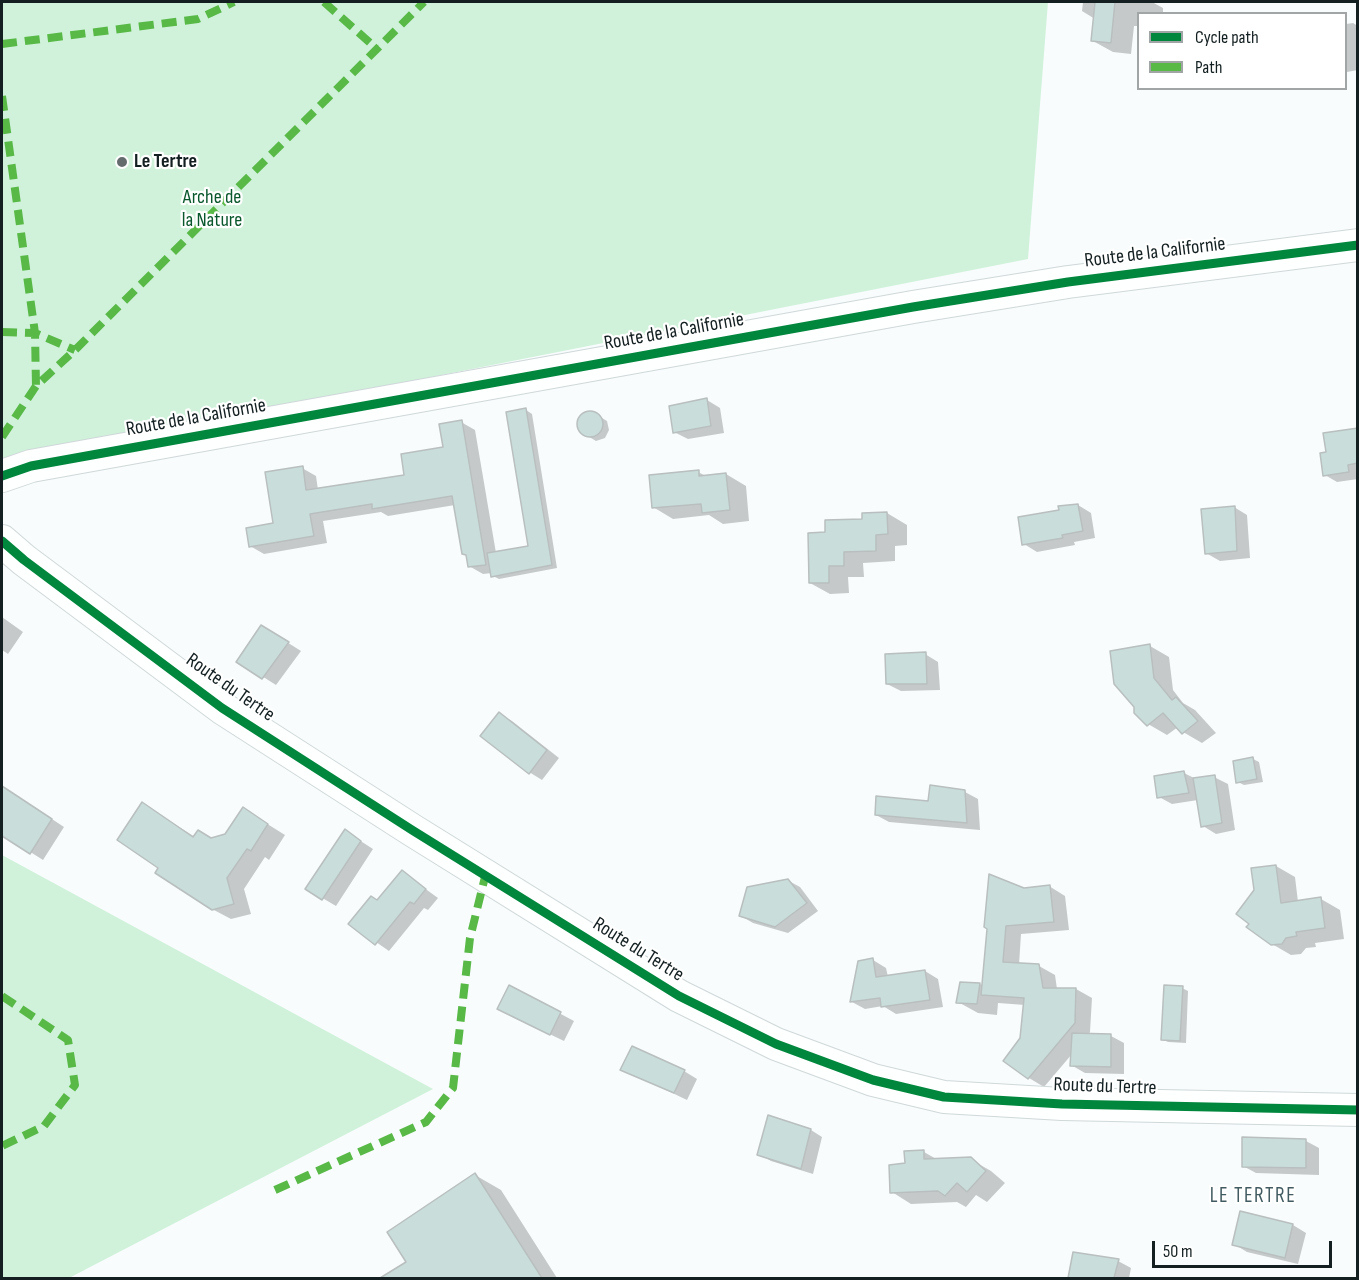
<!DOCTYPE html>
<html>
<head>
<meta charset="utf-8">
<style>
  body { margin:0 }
  #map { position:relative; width:1359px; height:1280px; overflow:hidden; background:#f8fcfd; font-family:"Sofia Sans Condensed",sans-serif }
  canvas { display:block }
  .frame { position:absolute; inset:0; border:3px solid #141f21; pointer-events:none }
  .legend { position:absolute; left:1137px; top:12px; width:210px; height:78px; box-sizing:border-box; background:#fff; border:2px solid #a1a5a6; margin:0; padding:8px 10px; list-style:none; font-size:18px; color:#141f21 }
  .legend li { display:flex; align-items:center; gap:12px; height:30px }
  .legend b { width:30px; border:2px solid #a1a5a6 }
  .scale { position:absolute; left:1152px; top:1241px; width:180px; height:27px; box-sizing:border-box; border:3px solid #141f21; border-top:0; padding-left:8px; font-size:18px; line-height:21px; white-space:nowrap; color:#141f21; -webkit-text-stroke:4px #fff; paint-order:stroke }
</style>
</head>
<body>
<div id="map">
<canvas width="1359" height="1280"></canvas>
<div class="frame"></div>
<ul class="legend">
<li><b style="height:8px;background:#00873e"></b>Cycle path</li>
<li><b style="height:8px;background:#58b947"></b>Path</li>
</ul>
<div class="scale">50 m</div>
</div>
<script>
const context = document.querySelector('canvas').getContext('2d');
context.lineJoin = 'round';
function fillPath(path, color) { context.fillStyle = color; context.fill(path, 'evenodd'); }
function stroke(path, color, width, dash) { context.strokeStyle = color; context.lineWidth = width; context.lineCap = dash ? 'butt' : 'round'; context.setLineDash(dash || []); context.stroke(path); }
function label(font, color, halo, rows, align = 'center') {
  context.font = font + ' "Sofia Sans Condensed",sans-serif'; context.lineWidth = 4.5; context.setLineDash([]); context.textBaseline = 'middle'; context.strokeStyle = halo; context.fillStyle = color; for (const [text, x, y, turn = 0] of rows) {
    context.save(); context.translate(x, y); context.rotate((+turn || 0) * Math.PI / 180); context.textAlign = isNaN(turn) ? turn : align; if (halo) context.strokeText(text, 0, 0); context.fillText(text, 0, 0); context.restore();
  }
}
fillPath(new Path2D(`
  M2,2H1048L1028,259L2,462Z
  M2,855L433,1089L69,1278H2Z`), '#d0f2db');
fillPath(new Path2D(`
  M1083,2H1152L1163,8V14H1138V26H1134L1131,54L1113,52L1093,41L1095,19L1082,11Z
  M1353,23L1358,26V70L1347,72L1346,24Z
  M707,400L720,408L724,433L688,439L674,432Z
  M526,410L532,414L557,568L499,579L493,576L492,573L483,574L469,566L455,505L388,516L381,512L323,521L327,543L264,554L250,546L275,525L302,468L316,476L318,490L406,476L445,448L461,422L475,430L496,553L529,547Z
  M592,412L607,421L609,430L605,438L596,441L581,432L578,423L583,415Z
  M1358,429V479L1337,482L1325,475L1327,453Z
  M698,472L706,476L726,474L746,486L749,521L723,524L709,515L673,519L653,507Z
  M1078,505L1091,513L1095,538L1074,542L1075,545L1037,552L1024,544L1061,512Z
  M1234,507L1247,515L1250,558L1220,561L1206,553Z
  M887,513L907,525V545L895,546V561L863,563L864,577H848L849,593L830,594L810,583L827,534Z
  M2,617L23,632L8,654L2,650Z
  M274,634L301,651L276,685L238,661Z
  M1150,646L1169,657L1173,690L1183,703L1195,710L1216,733L1202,743L1183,732L1178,727L1167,735L1148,724L1135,706Z
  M925,654L938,662L940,690L901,691L887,684Z
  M499,714L512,721L559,758L542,780L529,772Z
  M1253,759L1259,762L1263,782L1244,785L1238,782Z
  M1184,773L1196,779L1214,777L1228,784L1235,830L1216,834L1203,826L1198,800L1172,804L1159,797Z
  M2,786L64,827L43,860L2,834Z
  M965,792L978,799L980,830L889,822L876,815Z
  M143,804L195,837L212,840L261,820L285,835L269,860L265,857L244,889L251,914L231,919L212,909L160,868Z
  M345,831L373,849L336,906L307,889Z
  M1276,866L1295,877L1298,902L1321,899L1340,910L1344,939L1315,943L1316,947L1306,948L1301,954L1291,955L1272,944Z
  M402,872L438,898L428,910L424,908L389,951L350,924L378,901Z
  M787,880L800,887L818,911L788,933L753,923L741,916Z
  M1049,886L1065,896L1069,930L1021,934L1019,965L1039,966L1055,975L1057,989H1076L1092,998L1090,1032L1088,1035L1111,1036L1124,1043V1074L1085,1073L1071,1065L1072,1054L1044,1087L1029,1078L1021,1038L1025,1005L998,1003L997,1015L978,1013L958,1002L980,984L984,986L989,929L1024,890Z
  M873,960L886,968L888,977L925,971L938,979L943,1007L896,1014L883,1006L865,1009L852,1002Z
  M510,987L574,1021L564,1041L512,1016Z
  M1182,988L1188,991L1186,1043L1168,1042L1162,1039Z
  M622,1069L684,1071L697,1079L687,1100Z
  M811,1130L822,1137L813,1174L771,1161L759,1154Z
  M1273,1140L1306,1141L1319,1148V1175L1256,1173L1243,1166Z
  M924,1152L938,1160L970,1159L991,1171L1005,1183L987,1202L976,1195L966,1207L957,1202L911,1204L892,1192Z
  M475,1175L501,1190L557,1278H401L396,1270L409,1262Z
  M1293,1225L1306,1233L1298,1264L1247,1252L1234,1244Z
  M1074,1253L1118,1261L1131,1268L1129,1278H1069Z`), '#0003');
const building = new Path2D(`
  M1095,2H1115L1111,43L1091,41Z
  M707,398L711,426L673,433L669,406Z
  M526,408L552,565L491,577L487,553L528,546L506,412Z
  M577 424a13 13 0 1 1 26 0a13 13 0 1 1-26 0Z
  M462,420L486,565L468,567L466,555L462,554L452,496L372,509V504L310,514L314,536L249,547L246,528L273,523L265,472L303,466L306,490L404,475L401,454L443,447L439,424Z
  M1358,428V463L1348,465L1349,472L1323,476L1320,453L1326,452L1323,433Z
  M699,470V476L726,473L730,510L702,513L701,504L652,508L649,475Z
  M1078,504L1083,531L1062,535L1063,538L1022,545L1018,517L1059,510L1058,506Z
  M1235,506L1237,551L1205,554L1201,509Z
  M887,512L888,534L876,535V551L844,552V566H829V583H809L808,533L825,532V520L862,519V513Z
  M261,625L289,642L262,679L236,662Z
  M1150,644L1154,678L1172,700L1176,697L1198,721L1182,734L1163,713L1147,726L1134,713V707L1114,684L1110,651Z
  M926,652L927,684H886L885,654Z
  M499,712L547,750L529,774L480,736Z
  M1253,757L1257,779L1236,783L1233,761Z
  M1184,771L1189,793L1157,798L1154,776Z
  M1215,775L1222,823L1201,827L1193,778Z
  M930,785L965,790L967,823L875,815L876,796L928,801Z
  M2,786L52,819L30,854L2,836Z
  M142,802L193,837L198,830L211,838L225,834L243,807L268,824L251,851L247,849L227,878L234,904L212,910L155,873L158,868L117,840Z
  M345,829L361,841L322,900L305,889Z
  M1276,865L1281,903L1321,897L1325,928L1296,932L1297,936L1286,938L1282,944L1271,945L1246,927L1249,924L1236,914L1254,890L1251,868Z
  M402,870L426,889L414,904L410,902L375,945L348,924L371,896L377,900Z
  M989,874L1024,888L1050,885L1054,922L1006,926L1003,962L1039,964L1043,988H1076L1075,1023L1028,1079L1003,1061L1020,1038L1024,998L981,995L987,929L984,927Z
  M788,879L807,903L775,927L739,916L747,887Z
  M873,958L876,977L925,970L930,1000L881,1007L880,998L850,1002L858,961Z
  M960,982L980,983L977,1004L956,1003Z
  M509,985L561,1012L550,1035L497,1009Z
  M1164,985L1183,986L1180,1041L1161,1040Z
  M1072,1033L1111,1034V1067L1070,1066Z
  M632,1046L685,1070L674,1093L620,1070Z
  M768,1115L811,1129L801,1169L757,1155Z
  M1242,1137L1306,1139V1168L1242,1167Z
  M924,1150V1159L971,1157L986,1171L967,1192L957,1183L945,1196L938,1191L890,1193L889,1165L905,1163L904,1151Z
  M475,1173L542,1278H380L406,1262L387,1232Z
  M1240,1211L1293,1224L1285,1258L1232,1245Z
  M1073,1252L1119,1259L1114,1278H1068Z`);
fillPath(building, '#c9dddb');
stroke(building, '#b8bfbe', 1.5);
const minor = new Path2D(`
  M2,476L31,466L913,307L1068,282L1358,245
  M2,541L24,560L222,708L412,830L679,996L776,1044L873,1080L944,1097L1062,1104L1358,1110`);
stroke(minor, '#d0d8d9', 34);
stroke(minor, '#feffff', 32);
stroke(new Path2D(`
  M324,2L376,48
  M2,44L198,19L234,2
  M2,96L35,333L36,386
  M2,332L35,333L75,350
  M2,437L36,386L75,350L424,2
  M2,996L68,1040L75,1085L44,1126L2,1146
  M275,1190L426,1122L453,1088L470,938L485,877`), '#58b947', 8, [15, 8]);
stroke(new Path2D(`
  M2,476L31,466L913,307L1068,282L1358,245
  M2,541L24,560L222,708L412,830L679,996L776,1044L873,1080L944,1097L1062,1104L1358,1110`), '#00873e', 9);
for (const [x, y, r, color] of [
  [122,162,6,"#646c6e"]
]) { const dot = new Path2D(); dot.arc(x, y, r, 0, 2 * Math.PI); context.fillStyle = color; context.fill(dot); stroke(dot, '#fff', 2); }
label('bold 20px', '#141f21', '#fff', [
  ["Le Tertre",134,162]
], 'left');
label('20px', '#09572d', '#fff', [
  ["Arche de",212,198],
  ["la Nature",212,221]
]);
label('20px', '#141f21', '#fff', [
  ["Route de la Californie",1155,253,-7],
  ["Route de la Californie",674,332,-10],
  ["Route de la Californie",196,418,-10],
  ["Route du Tertre",230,688,35],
  ["Route du Tertre",638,950,32],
  ["Route du Tertre",1105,1087,2]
]);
context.letterSpacing = '1.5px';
label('21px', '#415b61', '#fff', [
  ["LE TERTRE",1253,1197]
]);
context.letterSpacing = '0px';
</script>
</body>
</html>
